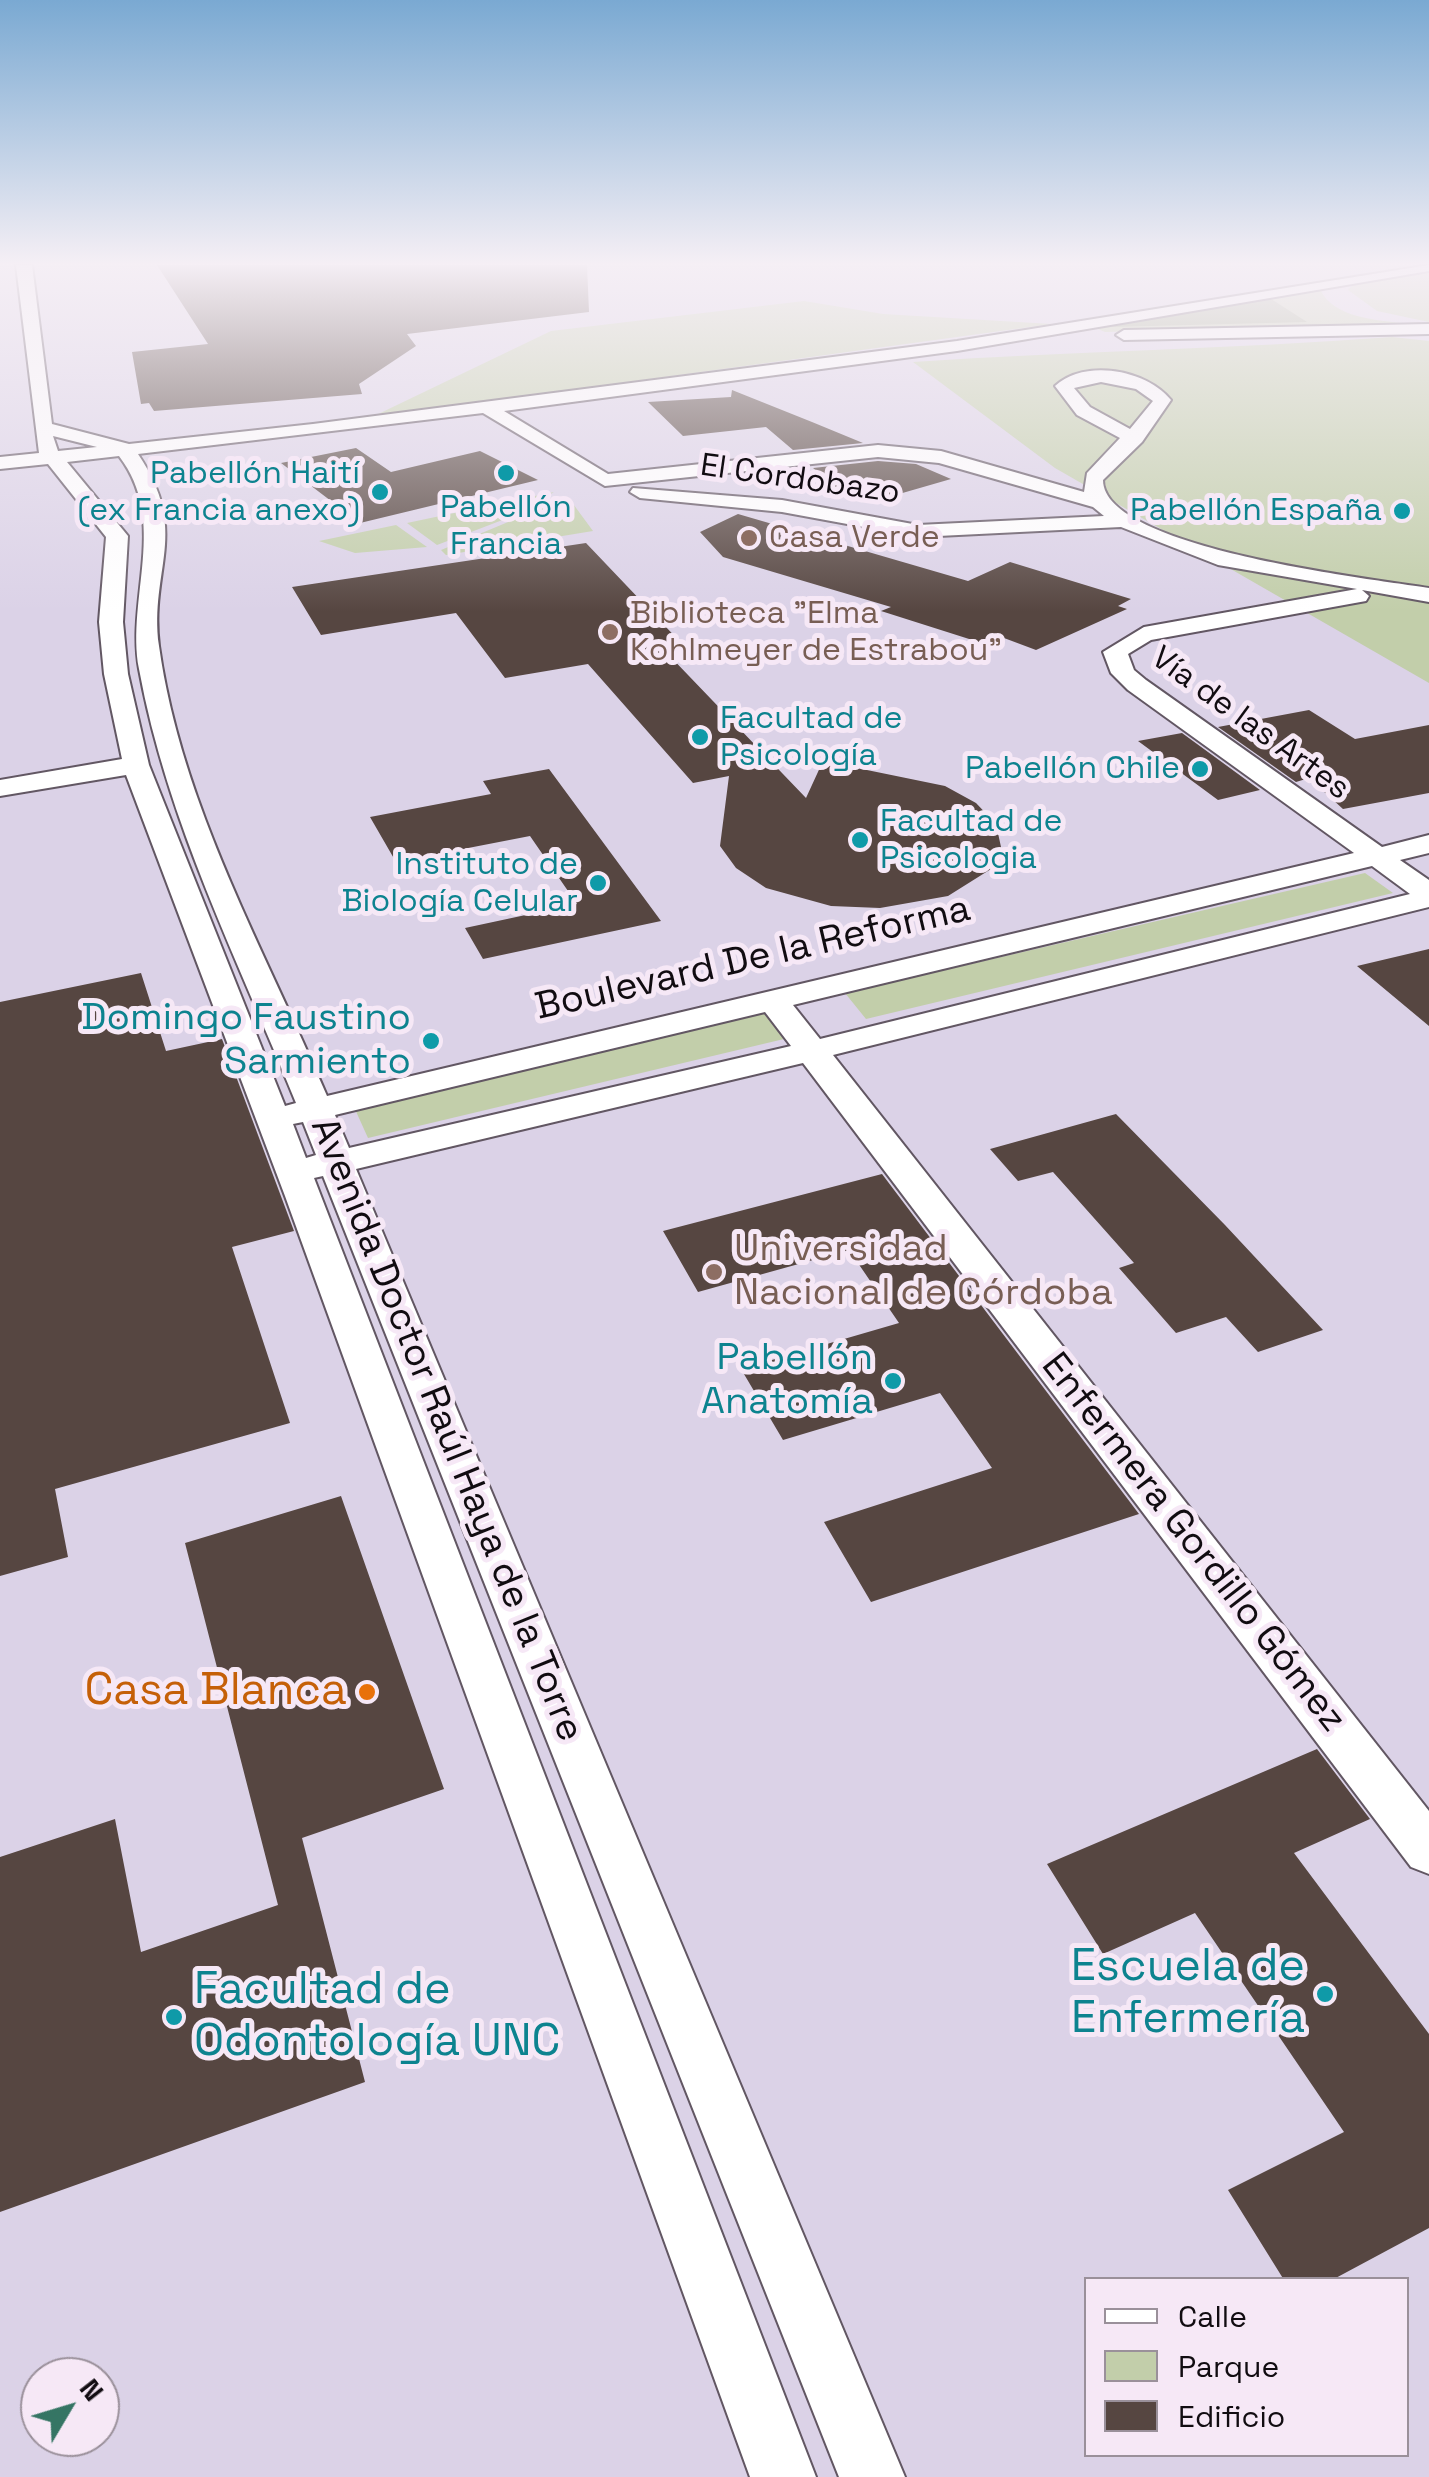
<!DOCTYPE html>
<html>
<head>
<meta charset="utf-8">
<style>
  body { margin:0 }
  #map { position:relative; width:1429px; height:2477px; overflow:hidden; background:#e9dbe9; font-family:"Space Grotesk",sans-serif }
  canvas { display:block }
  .legend { position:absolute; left:1084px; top:2277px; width:325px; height:180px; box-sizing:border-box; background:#f6e8f6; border:2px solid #9a909a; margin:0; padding:12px 18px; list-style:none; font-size:30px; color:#110c11 }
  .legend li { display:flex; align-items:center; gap:20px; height:50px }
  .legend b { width:50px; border:2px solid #9a909a }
  .north { position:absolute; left:20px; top:2357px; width:100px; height:100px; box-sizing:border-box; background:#f6e8f6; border:2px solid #9a909a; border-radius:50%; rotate:52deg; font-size:28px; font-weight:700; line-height:40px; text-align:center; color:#110c11 }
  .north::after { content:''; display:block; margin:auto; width:35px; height:45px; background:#357564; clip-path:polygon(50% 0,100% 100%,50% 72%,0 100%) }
</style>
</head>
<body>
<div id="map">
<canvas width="1429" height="2477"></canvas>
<ul class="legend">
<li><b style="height:12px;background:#fff"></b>Calle</li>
<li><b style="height:28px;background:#c2ceaa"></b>Parque</li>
<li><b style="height:28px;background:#564641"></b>Edificio</li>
</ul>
<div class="north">N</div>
</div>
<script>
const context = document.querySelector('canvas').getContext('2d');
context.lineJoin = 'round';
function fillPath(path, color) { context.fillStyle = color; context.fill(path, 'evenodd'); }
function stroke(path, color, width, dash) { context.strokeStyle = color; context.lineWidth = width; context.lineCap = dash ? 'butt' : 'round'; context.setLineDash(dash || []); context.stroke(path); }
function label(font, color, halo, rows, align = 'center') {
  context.font = font + ' "Space Grotesk",sans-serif'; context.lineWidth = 10; context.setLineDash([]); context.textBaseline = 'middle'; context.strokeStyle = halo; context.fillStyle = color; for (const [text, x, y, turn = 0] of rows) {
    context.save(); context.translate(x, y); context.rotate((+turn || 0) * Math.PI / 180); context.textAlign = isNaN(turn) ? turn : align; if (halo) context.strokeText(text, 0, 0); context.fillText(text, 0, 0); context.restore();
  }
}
fillPath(new Path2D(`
  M0,265H1429V2477H0ZM1086,2280H1406V2454H1086ZM40,2377H100V2437H40Z`), '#dbd2e7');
fillPath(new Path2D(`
  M1429,273V322L1377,311L1348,290C1364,271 1405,272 1429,273Z
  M1320,289C1333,319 1380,320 1407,324L1105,332L1093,327Z
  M804,301L883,314L1052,324L372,417L551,331Z
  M1392,337L1429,341V683L1055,468L913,362C1073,351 1233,349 1392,337Z
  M554,492L513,516L437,545L407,523Z
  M568,497L593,531L446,555L441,550Z
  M396,525L427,547L355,553L319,541Z
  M1365,873L1393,893L866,1019L845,993Z
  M763,1012L784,1039L368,1138L354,1107Z`), '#c2ceaa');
fillPath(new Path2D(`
  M1268,297L1307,322L1110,327Z`), '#9ba884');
fillPath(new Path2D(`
  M157,265H587L589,312L407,334L416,346L359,384L362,394L154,411L149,403L141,404L132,352L208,344Z
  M732,390L812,422L863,443L793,450L766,427L683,436L648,402L731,397Z
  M356,448L391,472L480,451L538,480L360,523L281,463Z
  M878,461L916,464L951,479L899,494L851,500L813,468Z
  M738,514L968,581L1010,562L1131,599L1118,606L1127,609L1036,650L1004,638L988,645L881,611L891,607L723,557L700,532Z
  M586,543L685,647L665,651L806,798L823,761L945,786L976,803L996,824L1001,847L991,869L948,896L880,908L831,906L766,888L736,868L720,846L729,776L693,783L588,664L505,678L456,613L321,635L292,587Z
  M1309,710L1355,739L1429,725V793L1343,809L1309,778L1296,782L1218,727Z
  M1182,733L1260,790L1218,800L1138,741Z
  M549,769L661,921L483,959L465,928L577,904L530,836L396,862L370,817L491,794L483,781Z
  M1429,949V1026L1357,966Z
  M141,973L166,1051L222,1039L294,1231L232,1247L290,1423L55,1489L68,1557L0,1576V1002Z
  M1116,1114L1225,1225L1323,1330L1258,1352L1226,1317L1176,1333L1119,1268L1134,1263L1053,1172L1018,1181L990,1149Z
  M882,1174L1139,1514L871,1602L824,1522L992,1468L940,1393L783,1440L741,1369L899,1323L849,1250L698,1292L663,1231Z
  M341,1496L444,1789L302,1838L365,2082L0,2212V1857L115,1819L141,1952L278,1905L185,1543Z
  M1317,1749L1370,1819L1294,1853L1429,2034V2228L1332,2280H1284L1228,2190L1344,2132L1195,1913L1103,1954L1047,1864Z`), '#564641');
const street = new Path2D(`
  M16,265H32L52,424L129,444L313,424L957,341L1429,265V271L957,351L504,411L608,474L878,445L941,451L1084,492L1087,473L1120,438L1077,415L1055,386C1085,358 1147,370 1171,400L1142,442L1103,480C1103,549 1374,579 1429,588V602L1362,590L1369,596L1366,601L1151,640L1128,654L1134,670L1146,680L1382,847L1429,835V853L1400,860L1429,880V907L833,1055L1429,1811V1874L1411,1867L803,1063L356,1169L905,2477H839L323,1176L314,1178L816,2477H750L285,1196L126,775L0,796V780L122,759L104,674L99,622L106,537L48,464L0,469V457L39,453ZM1101,382L1136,389L1153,401L1130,429L1090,407L1074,388ZM483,413L605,486L878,457L939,463L1093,507L1104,516L918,525L782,500L633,488L630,492L640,498L782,512L918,537L1121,527L1218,565L1357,589L1144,627L1103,652L1111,673L1128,690L1354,853L327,1096C265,950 181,805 159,646C149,568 191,533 138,454ZM53,436L97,447L58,451ZM119,456C169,521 126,597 139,669C167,822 238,960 296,1103L285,1106L149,765L128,674L123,622L128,536L67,462ZM1372,866L1410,894L820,1039L793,1005ZM765,1012L791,1046L349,1148L335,1115ZM303,1122L316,1155L306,1158L293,1124Z
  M1429,324V334L1124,340L1116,335L1124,330Z`);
stroke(street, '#625763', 4);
fillPath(street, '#fff');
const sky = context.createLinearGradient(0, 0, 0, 612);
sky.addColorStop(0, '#7aa9d2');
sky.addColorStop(0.43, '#f5eff5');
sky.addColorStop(1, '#f5eff500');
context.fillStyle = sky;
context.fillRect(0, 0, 1429, 612);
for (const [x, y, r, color] of [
  [506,473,10,"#0f9aa8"],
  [380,492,10,"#0f9aa8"],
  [1402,511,10,"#0f9aa8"],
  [749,538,10,"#8d6e63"],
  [610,632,10,"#8d6e63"],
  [700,737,10,"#0f9aa8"],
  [1200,769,10,"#0f9aa8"],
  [860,840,10,"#0f9aa8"],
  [598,883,10,"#0f9aa8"],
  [431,1041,10,"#0f9aa8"],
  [714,1272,10,"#8d6e63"],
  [893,1381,10,"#0f9aa8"],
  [367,1692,10,"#e8710a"],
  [1325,1994,10,"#0f9aa8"],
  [174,2017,10,"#0f9aa8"]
]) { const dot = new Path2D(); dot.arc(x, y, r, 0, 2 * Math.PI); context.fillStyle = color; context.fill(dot); stroke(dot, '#f6e8f6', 4); }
label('32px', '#0d838f', '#f6e8f6', [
  ["Pabellón Haití",360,474],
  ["(ex Francia anexo)",360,511],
  ["Pabellón",506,508,"center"],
  ["Francia",506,545,"center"],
  ["Pabellón España",1382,511],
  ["Facultad de",720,719,"left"],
  ["Psicología",720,756,"left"],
  ["Pabellón Chile",1180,769],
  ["Facultad de",880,822,"left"],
  ["Psicologia",880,859,"left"],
  ["Instituto de",578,865],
  ["Biología Celular",578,902]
], 'right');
label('32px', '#110c11', '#f6e8f6', [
  ["El Cordobazo",800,480,8],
  ["Vía de las Artes",1250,724,36]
]);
label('32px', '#785e54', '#f6e8f6', [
  ["Casa Verde",769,538],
  ["Biblioteca \"Elma",630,614],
  ["Kohlmeyer de Estrabou\"",630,651]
], 'left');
label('38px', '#110c11', '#f6e8f6', [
  ["Boulevard De la Reforma",753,959,-13],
  ["Avenida Doctor Raúl Haya de la Torre",446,1430,68],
  ["Enfermera Gordillo Gómez",1193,1543,52]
]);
label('38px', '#0d838f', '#f6e8f6', [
  ["Domingo Faustino",411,1019],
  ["Sarmiento",411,1063],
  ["Pabellón",873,1359],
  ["Anatomía",873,1403]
], 'right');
label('38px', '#785e54', '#f6e8f6', [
  ["Universidad",734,1250],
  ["Nacional de Córdoba",734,1294]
], 'left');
label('45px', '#c56008', '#f6e8f6', [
  ["Casa Blanca",347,1692]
], 'right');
label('45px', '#0d838f', '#f6e8f6', [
  ["Escuela de",1305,1968],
  ["Enfermería",1305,2020],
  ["Facultad de",194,1991,"left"],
  ["Odontología UNC",194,2043,"left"]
], 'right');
</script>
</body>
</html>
